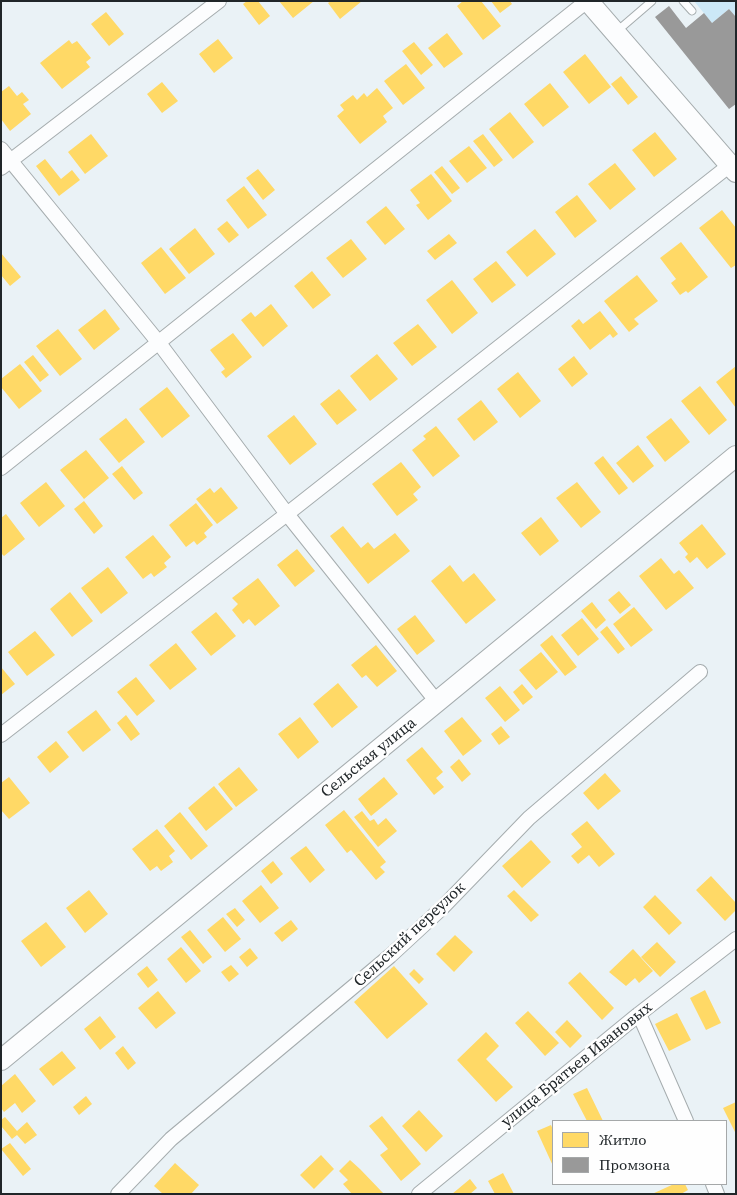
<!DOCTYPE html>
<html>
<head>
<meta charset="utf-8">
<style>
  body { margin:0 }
  #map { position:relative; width:737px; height:1195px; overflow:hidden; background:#eaf2f6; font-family:"Source Serif 4",serif }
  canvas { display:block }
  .frame { position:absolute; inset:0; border:2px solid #202629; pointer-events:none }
  .legend { position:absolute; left:552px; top:1120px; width:175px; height:65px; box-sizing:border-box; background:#fefefe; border:1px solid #a5a8a9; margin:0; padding:6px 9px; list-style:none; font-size:15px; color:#202629 }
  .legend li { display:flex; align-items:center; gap:10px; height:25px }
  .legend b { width:25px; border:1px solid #a5a8a9 }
</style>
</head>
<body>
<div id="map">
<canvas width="737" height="1195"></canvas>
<div class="frame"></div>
<ul class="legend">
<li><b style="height:14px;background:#ffd966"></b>Житло</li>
<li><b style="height:14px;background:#999"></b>Промзона</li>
</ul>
</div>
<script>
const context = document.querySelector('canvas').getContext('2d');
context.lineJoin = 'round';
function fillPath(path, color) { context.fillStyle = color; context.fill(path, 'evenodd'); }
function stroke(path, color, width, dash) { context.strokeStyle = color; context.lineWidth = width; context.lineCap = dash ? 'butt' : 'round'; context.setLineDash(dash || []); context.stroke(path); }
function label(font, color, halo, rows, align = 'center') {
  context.font = font + ' "Source Serif 4",serif'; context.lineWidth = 5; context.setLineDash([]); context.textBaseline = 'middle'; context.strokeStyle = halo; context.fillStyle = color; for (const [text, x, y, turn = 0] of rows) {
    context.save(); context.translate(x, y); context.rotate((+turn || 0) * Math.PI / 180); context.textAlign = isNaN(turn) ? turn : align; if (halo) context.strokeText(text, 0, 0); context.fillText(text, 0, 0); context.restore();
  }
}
fillPath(new Path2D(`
  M694,1H736V17L729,9L712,23Z`), '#cce8f7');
fillPath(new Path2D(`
  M247,1H258L270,16L259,25L243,4Z
  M279,1H314L293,18Z
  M331,1H362L340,19L328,3Z
  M463,1H481L501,26L483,40L457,6Z
  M491,1H510L512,4L500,13Z
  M106,12L124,34L109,46L91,24Z
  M447,33L463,54L444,68L428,48Z
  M218,39L233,58L214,73L199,54Z
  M69,40L72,44L77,41L91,58L86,62L90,67L62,89L40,63Z
  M414,42L433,65L421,75L402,51Z
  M585,54L611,87L589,104L563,72Z
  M406,64L425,88L403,105L384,81Z
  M621,76L638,97L628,105L611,84Z
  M162,82L178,101L162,113L147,94Z
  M550,83L569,107L543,127L524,104Z
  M9,86L17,96L22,92L29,100L23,104L31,114L10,131L1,119V92Z
  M377,88L393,108L383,116L387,122L360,144L337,116L344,110L340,105L353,95L357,100L364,93L367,97Z
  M510,112L534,142L513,159L489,129Z
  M655,132L677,159L654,177L632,150Z
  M91,134L108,156L85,174L68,152Z
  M483,134L503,160L494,167L473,141Z
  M469,146L487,168L467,183L449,161Z
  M45,159L61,179L72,170L80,180L59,196L36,166Z
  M615,163L636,189L610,210L588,184Z
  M442,166L460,188L452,194L434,172Z
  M258,169L275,190L263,200L246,178Z
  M431,174L452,201L428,220L416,205L420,203L410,190Z
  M244,186L267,215L248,229L226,200Z
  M577,195L597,221L575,238L555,212Z
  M386,206L405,229L385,245L366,222Z
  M722,210L736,228V265L731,268L699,228Z
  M227,221L239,235L229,243L217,229Z
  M195,228L215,254L189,274L169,249Z
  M535,229L556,254L527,277L506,252Z
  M449,234L457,243L435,260L427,251Z
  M351,239L367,259L343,278L326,258Z
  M681,242L708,277L688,293L686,291L680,295L671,283L676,279L660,258Z
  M161,247L186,278L165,294L141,263Z
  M1,253L21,277L10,286L1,275Z
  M496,261L516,285L492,303L473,279Z
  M312,271L331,295L313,309L294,286Z
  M637,275L658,301L634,319L639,324L629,332L604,301Z
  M452,280L478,313L452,334L426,300Z
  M271,304L288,326L263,347L241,320L251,312L255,317Z
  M105,309L120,329L94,350L78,330Z
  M600,311L618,334L613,338L610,334L590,350L571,326L579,319L583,324Z
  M418,324L437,347L412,366L393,343Z
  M58,329L82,359L60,376L36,346Z
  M233,333L252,357L226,378L221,372L225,369L210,350Z
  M377,354L398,379L370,401L350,376Z
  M33,355L49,375L40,382L24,362Z
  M574,356L588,374L572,387L558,369Z
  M20,364L42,391L19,409L1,387V379Z
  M736,366V408L716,382Z
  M518,372L541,401L520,418L497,389Z
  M700,386L727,420L709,435L681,401Z
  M167,387L190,416L162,438L139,409Z
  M339,389L357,410L337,425L320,404Z
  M481,400L498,422L474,441L457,419Z
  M294,415L317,444L290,465L267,436Z
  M126,418L145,442L119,463L99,439Z
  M671,418L690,442L665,462L646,437Z
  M436,426L460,456L433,477L412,450L426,439L423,436Z
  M638,445L654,466L633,483L616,463Z
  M86,450L109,478L84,499L60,470Z
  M603,456L628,488L619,495L594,463Z
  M401,462L421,487L413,494L418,500L397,516L372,484Z
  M122,466L143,493L134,500L112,474Z
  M46,482L65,506L39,527L20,503Z
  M577,482L601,512L581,528L556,498Z
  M221,487L238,508L217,524L196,499L210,488L214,493Z
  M84,501L103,526L94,534L74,509Z
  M196,503L213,525L204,533L207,537L197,545L194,541L186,547L169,525Z
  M6,514L25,539L4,556L1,553V518Z
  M541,517L559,541L540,556L521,533Z
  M702,524L726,554L707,569L697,557L690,563L685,557L688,554L679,543Z
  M343,526L361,548L368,542L374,549L395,533L410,551L368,584L330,536Z
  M153,535L171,557L164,563L167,567L154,577L151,573L143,579L125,557Z
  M297,549L315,571L295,587L277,565Z
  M661,558L674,574L679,570L694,588L666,610L639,576Z
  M450,565L463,582L474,573L496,600L466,624L431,581Z
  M108,567L128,593L101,614L81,588Z
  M258,578L280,606L255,626L249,619L243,624L232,610L238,604L232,598Z
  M619,591L631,605L620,614L608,600Z
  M70,592L93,621L72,637L50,609Z
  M592,602L606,620L596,629L581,611Z
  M634,607L653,630L631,647L613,624Z
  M216,612L236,636L211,656L191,632Z
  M415,615L435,641L417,655L397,629Z
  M582,618L599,639L578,656L561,635Z
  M607,626L625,649L618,654L600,632Z
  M35,631L55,655L27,676L8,652Z
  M552,635L577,667L565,676L540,645Z
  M176,643L197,669L170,690L149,665Z
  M376,645L397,671L377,687L366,675L362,678L351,665Z
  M541,652L558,672L536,690L519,670Z
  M1,667L15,684L1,695Z
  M136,677L155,701L137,716L117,692Z
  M338,683L358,707L332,728L313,704Z
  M522,684L533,697L523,705L513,692Z
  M500,686L520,710L505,722L485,698Z
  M96,710L111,730L83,752L67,732Z
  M126,715L140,734L131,741L117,723Z
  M300,717L319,742L298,759L278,734Z
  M462,717L482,741L463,756L444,731Z
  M501,726L510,737L499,745L491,734Z
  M56,741L69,757L50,773L37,757Z
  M422,747L443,772L436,778L444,787L434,795L406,760Z
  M459,759L471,774L462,782L450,767Z
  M239,767L258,790L236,807L218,784Z
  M605,773L621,791L598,810L583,793Z
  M9,777L30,803L9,819L1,810V783Z
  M384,777L398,794L371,816L358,799Z
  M214,786L233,809L206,831L188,808Z
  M344,810L386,862L380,867L385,872L376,880L351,850L347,853L325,825Z
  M362,811L370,821L374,819L378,825L386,818L397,831L378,847L354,817Z
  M180,812L208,846L191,860L164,826Z
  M587,821L615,854L599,867L589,855L578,864L571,856L582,847L571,834Z
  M157,829L175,851L169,856L173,862L161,871L157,866L150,871L132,849Z
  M531,840L551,862L522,888L502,866Z
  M306,846L325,870L310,883L290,858Z
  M273,861L283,874L271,884L261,871Z
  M711,876L736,903V910L725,921L696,890Z
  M261,885L279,908L260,923L242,901Z
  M89,890L108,914L85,933L66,908Z
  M514,890L539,915L531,922L507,896Z
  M655,895L682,923L669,935L643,907Z
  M235,908L245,920L237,927L226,914Z
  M223,917L241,939L225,952L207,930Z
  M291,920L298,929L282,942L274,933Z
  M46,922L66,947L41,967L21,941Z
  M190,930L212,957L203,964L181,937Z
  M455,935L473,952L454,972L436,954Z
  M657,942L676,962L660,977L641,957Z
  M181,947L201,971L186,983L167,959Z
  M250,948L258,958L247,967L239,957Z
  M633,949L653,971L639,983L635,978L626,986L609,972Z
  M231,965L239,974L229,982L221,972Z
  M147,966L158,980L148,988L137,974Z
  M394,966L428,1004L387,1039L354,1002Z
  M414,969L424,979L419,984L409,974Z
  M580,972L614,1008L602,1020L568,983Z
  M705,990L721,1023L706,1030L690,998Z
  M158,991L176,1013L156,1029L138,1008Z
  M528,1011L559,1043L545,1056L515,1023Z
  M677,1013L691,1040L669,1051L655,1024Z
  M100,1016L116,1037L100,1050L84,1029Z
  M567,1020L582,1036L570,1048L555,1032Z
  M486,1032L499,1046L486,1059L513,1087L496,1102L457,1060Z
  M123,1046L136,1063L128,1070L115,1053Z
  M62,1051L76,1068L53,1086L39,1069Z
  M15,1074L36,1101L22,1113L15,1103L4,1112L1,1108V1086Z
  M587,1088L603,1121H587L573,1094Z
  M86,1096L92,1104L79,1115L73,1107Z
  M736,1102V1134L723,1108Z
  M419,1110L443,1136L426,1152L402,1126Z
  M382,1116L421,1164L401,1181L380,1155L388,1149L369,1126Z
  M5,1117L17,1131L27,1122L37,1135L25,1144L17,1135L12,1139L1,1126V1120Z
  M551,1125L553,1130V1166L537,1131Z
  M10,1143L31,1169L23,1176L1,1149Z
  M321,1155L334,1169L314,1189L300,1175Z
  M350,1160L360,1169L384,1194H352L343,1184L348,1180L339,1171Z
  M175,1163L199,1185L191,1194H163L154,1186Z
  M503,1173L514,1194H495L488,1181Z
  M470,1179L477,1188L470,1194H452Z
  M674,1184H685L688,1190L681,1194H652Z`), '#ffd966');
fillPath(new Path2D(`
  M669,6L686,28L704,13L712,23L729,9L736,17V104L729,109L655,17Z`), '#999');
const service = new Path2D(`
  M683,1L692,11
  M616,32L652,1`);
const minor = new Path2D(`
  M1,149L159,343L287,514L437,702
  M1,168L219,1
  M1,468L587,1
  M1,735L287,514L730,165
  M639,1014L686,1121
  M713,1184L717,1194
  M118,1194L171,1139L390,956L443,907L529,818L700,672
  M419,1194L639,1014L736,939`);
const secondary = new Path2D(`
  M588,1L736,172
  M1,1060L736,456`);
stroke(service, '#a5acae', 9);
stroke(minor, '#a5acae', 16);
stroke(secondary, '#a5acae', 22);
stroke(service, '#fcfdfe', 7);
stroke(minor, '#fcfdfe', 14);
stroke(secondary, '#fcfdfe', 20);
label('16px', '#202629', '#fefefe', [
  ["Сельская улица",369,758,-39],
  ["Сельский переулок",410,935,-43],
  ["улица Братьев Ивановых",577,1065,-39]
]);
</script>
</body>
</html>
